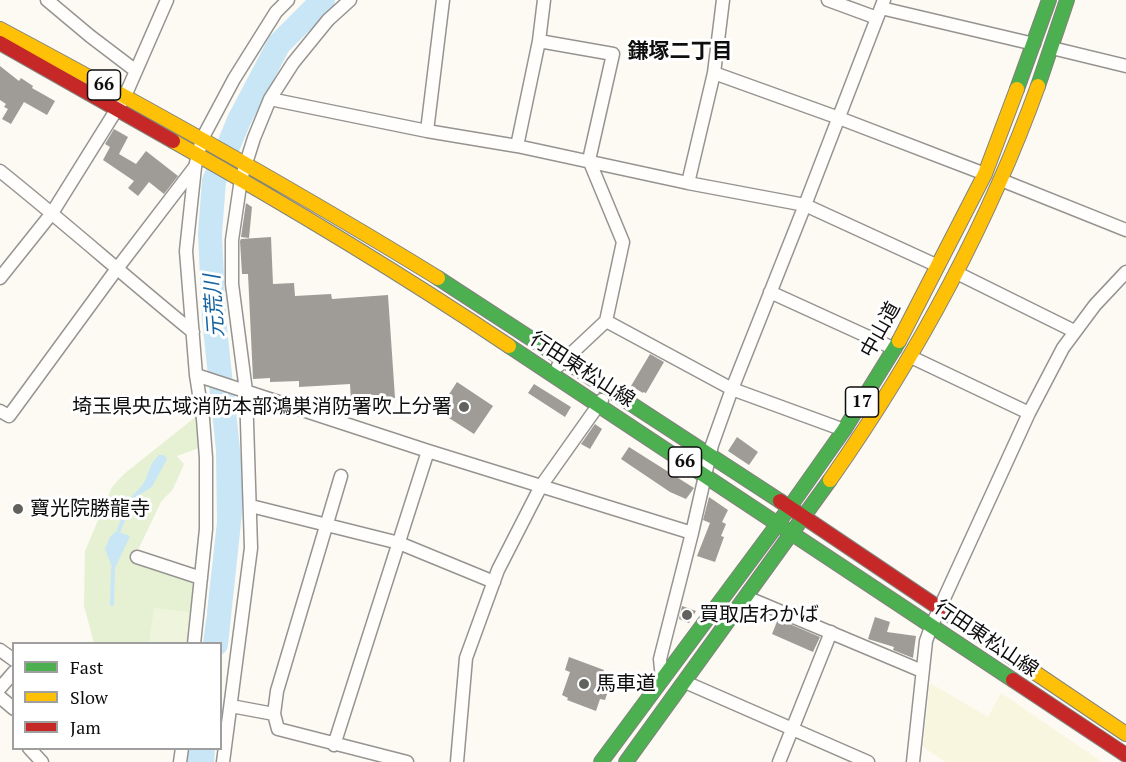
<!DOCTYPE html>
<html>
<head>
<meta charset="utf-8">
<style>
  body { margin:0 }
  #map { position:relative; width:1126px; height:762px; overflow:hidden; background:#fcfaf2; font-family:"PT Serif",serif }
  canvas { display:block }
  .legend { position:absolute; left:12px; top:642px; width:210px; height:108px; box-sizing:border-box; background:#fff; border:2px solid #9f9f9f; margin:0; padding:8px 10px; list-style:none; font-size:18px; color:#0e0e0e }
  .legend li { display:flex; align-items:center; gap:12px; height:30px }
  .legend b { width:30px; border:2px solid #9f9f9f }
</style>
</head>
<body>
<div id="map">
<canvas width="1126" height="762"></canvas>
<ul class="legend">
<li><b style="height:8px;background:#4caf50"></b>Fast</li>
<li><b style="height:8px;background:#ffc107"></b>Slow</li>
<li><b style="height:8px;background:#c62828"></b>Jam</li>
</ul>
</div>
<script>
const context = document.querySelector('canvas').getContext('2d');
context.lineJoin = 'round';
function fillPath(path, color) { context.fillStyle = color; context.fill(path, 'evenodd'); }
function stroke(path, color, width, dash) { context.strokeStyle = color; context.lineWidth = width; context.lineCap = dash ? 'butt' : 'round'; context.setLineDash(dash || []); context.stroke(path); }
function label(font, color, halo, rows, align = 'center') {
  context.font = font + ' "PT Serif","Noto Sans JP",serif'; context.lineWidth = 6; context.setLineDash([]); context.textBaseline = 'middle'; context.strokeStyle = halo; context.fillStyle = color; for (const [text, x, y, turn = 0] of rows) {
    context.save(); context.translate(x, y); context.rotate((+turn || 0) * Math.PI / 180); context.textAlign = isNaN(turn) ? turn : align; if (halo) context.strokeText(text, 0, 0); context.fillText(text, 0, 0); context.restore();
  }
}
fillPath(new Path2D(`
  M930,683L988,717L1001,693L1102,762H946L923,747Z`), '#f8f6df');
fillPath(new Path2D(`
  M198,415L204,446L177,456L184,464L173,489L161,502L137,552L194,580L197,585L189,643H94L84,606L85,551L112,487L124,474Z`), '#e5f1d2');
fillPath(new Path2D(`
  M154,608L190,612L187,643H149Z`), '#eef5dc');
fillPath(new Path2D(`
  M159,455H164L167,459L152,487L134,498L131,504L128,503C131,494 138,492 143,484C151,472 147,467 159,455Z
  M116,531L130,536L115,568L112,567L105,549L110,537Z`), '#c9e6f6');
stroke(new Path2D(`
  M119,530L129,504
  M112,604L113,568
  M209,612L219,526L218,449
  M205,644L208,620
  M189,762L191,748`), '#c9e6f6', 4);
stroke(new Path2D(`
  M216,644L230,513V468L214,319L210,234L214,181L239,120L279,44L323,0
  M202,762L203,748`), '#c9e6f6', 24);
fillPath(new Path2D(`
  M0,66L19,81L21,78L33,86L32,88L55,101L47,115L24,102L11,124L2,119L8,109L4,107L6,104L0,100Z
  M114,129L128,137L119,154L136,164L146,151L178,176L164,194L149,182L138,196L128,188L134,181L103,160L110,147L105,144Z
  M246,203L252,207L249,238L241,237Z
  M271,237L273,284L294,283L295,296L331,294L332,299L388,295L395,398L351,401L350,384L299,387V381L270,382V378L253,379L248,274H242L240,241L241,239Z
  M650,354L664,362L646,393L643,392V393L631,386Z
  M457,382L493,406L474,434L438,411Z
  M534,384L571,407L565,417L528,393Z
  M595,424L602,429L590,449L581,444Z
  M737,437L758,452L749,465L728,451Z
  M629,447L694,488L686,499L670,492L621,459Z
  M709,497L728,510L722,522L726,524L721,536L724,537L715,562L697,556L710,523L703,520Z
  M682,606L696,611L689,623L679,619Z
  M875,617L890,622L887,632L916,636L913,658L893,650L894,647L868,639Z
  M778,619L820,637L813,652L772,634Z
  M569,657L604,670L602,675L608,677L603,689L608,691L605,700L600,699L596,711L567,700L568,698L562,695L570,672L565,670Z`), '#9f9c98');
const street = new Path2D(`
  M47,0L90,36L136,71
  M828,0L877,18
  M881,8L1034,44
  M539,41L613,54L589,160L623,242L606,321L558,366
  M1052,48L1126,66
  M714,73L839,118L985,174
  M270,99L427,131L517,146L688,183L805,205L938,266
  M427,131L443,0
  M517,146L539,41L544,0
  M0,171C65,223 128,279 193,332
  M1001,180L1126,230
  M688,183L714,73L723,0
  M957,273L1074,331
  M0,278L52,213L125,96L167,0
  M770,292L895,349
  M606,321L732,389L844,430
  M911,357L1029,413
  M196,375L428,451L692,533
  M0,411L9,416L116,270L194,168
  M251,506L399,543L494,582
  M137,557L201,578
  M746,597L922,671
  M194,644L206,529V458L203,419L196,375L186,251L195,167L202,139L234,79L276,12L288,0
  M0,650L14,660
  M662,679L660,659L692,533L712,445L732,389L805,205L884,0
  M685,682L868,762
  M0,688L14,672
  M0,697L14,709
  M231,706L274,714L278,729L407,762
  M274,714L277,691L341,476
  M334,745L428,451
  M29,748L42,762
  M180,762L182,748
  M223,762L251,548L246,391L232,284V240L241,179L254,138L270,99L293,63L328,20L350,0
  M457,762L466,658L498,570L541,486L602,400
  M779,762L831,632
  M913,762L926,641L931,627L1029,413L1063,348L1095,305L1126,272`);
const fast = new Path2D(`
  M1038,86L1067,0
  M1017,89L1049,0
  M438,278L780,501
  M509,346L1013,680
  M601,762L777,525L844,430L899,341
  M626,762L830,480`);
const slow = new Path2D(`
  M0,29C148,108 295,190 438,278
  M173,141C287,205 400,273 509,346
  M899,341L985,174L1017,89
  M830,480C916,357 987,227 1038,86
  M1000,649L1126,734`);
const jam = new Path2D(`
  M0,43L173,141
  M780,501L1000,649
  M1013,680L1126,755`);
stroke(street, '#959491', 15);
stroke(fast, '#82827e', 16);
stroke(slow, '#82827e', 16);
stroke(jam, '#82827e', 16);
stroke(street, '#fffefd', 12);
stroke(fast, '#4caf50', 14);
stroke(slow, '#ffc107', 14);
stroke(jam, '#c62828', 14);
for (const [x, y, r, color] of [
  [464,407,6,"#61615e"],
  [18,509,6,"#61615e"],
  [687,615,6,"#61615e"],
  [584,684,6,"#61615e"]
]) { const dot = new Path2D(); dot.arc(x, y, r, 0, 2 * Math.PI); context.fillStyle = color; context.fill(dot); stroke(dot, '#fff', 2); }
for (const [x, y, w] of [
  [104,85,33],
  [862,402,33],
  [685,462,33]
]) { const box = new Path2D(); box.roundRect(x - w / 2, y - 15, w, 30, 4.5); context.fillStyle = '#fff'; context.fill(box); stroke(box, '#0e0e0e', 1.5); }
label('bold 18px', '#0e0e0e', null, [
  ["66",104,85],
  ["17",862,402],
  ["66",685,462]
]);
label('20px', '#0e0e0e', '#fff', [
  ["中山道",881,330,-61],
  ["行田東松山線",582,370,33],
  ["行田東松山線",986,639,34]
]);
label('20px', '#0e0e0e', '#fff', [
  ["埼玉県央広域消防本部鴻巣消防署吹上分署",452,407,"right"],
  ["寶光院勝龍寺",30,509],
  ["買取店わかば",699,615],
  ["馬車道",596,684]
], 'left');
label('bold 21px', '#0e0e0e', '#fff', [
  ["鎌塚二丁目",680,52]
]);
label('italic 21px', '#1564a1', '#fff', [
  ["元荒川",215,306,-94]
]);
</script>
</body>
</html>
